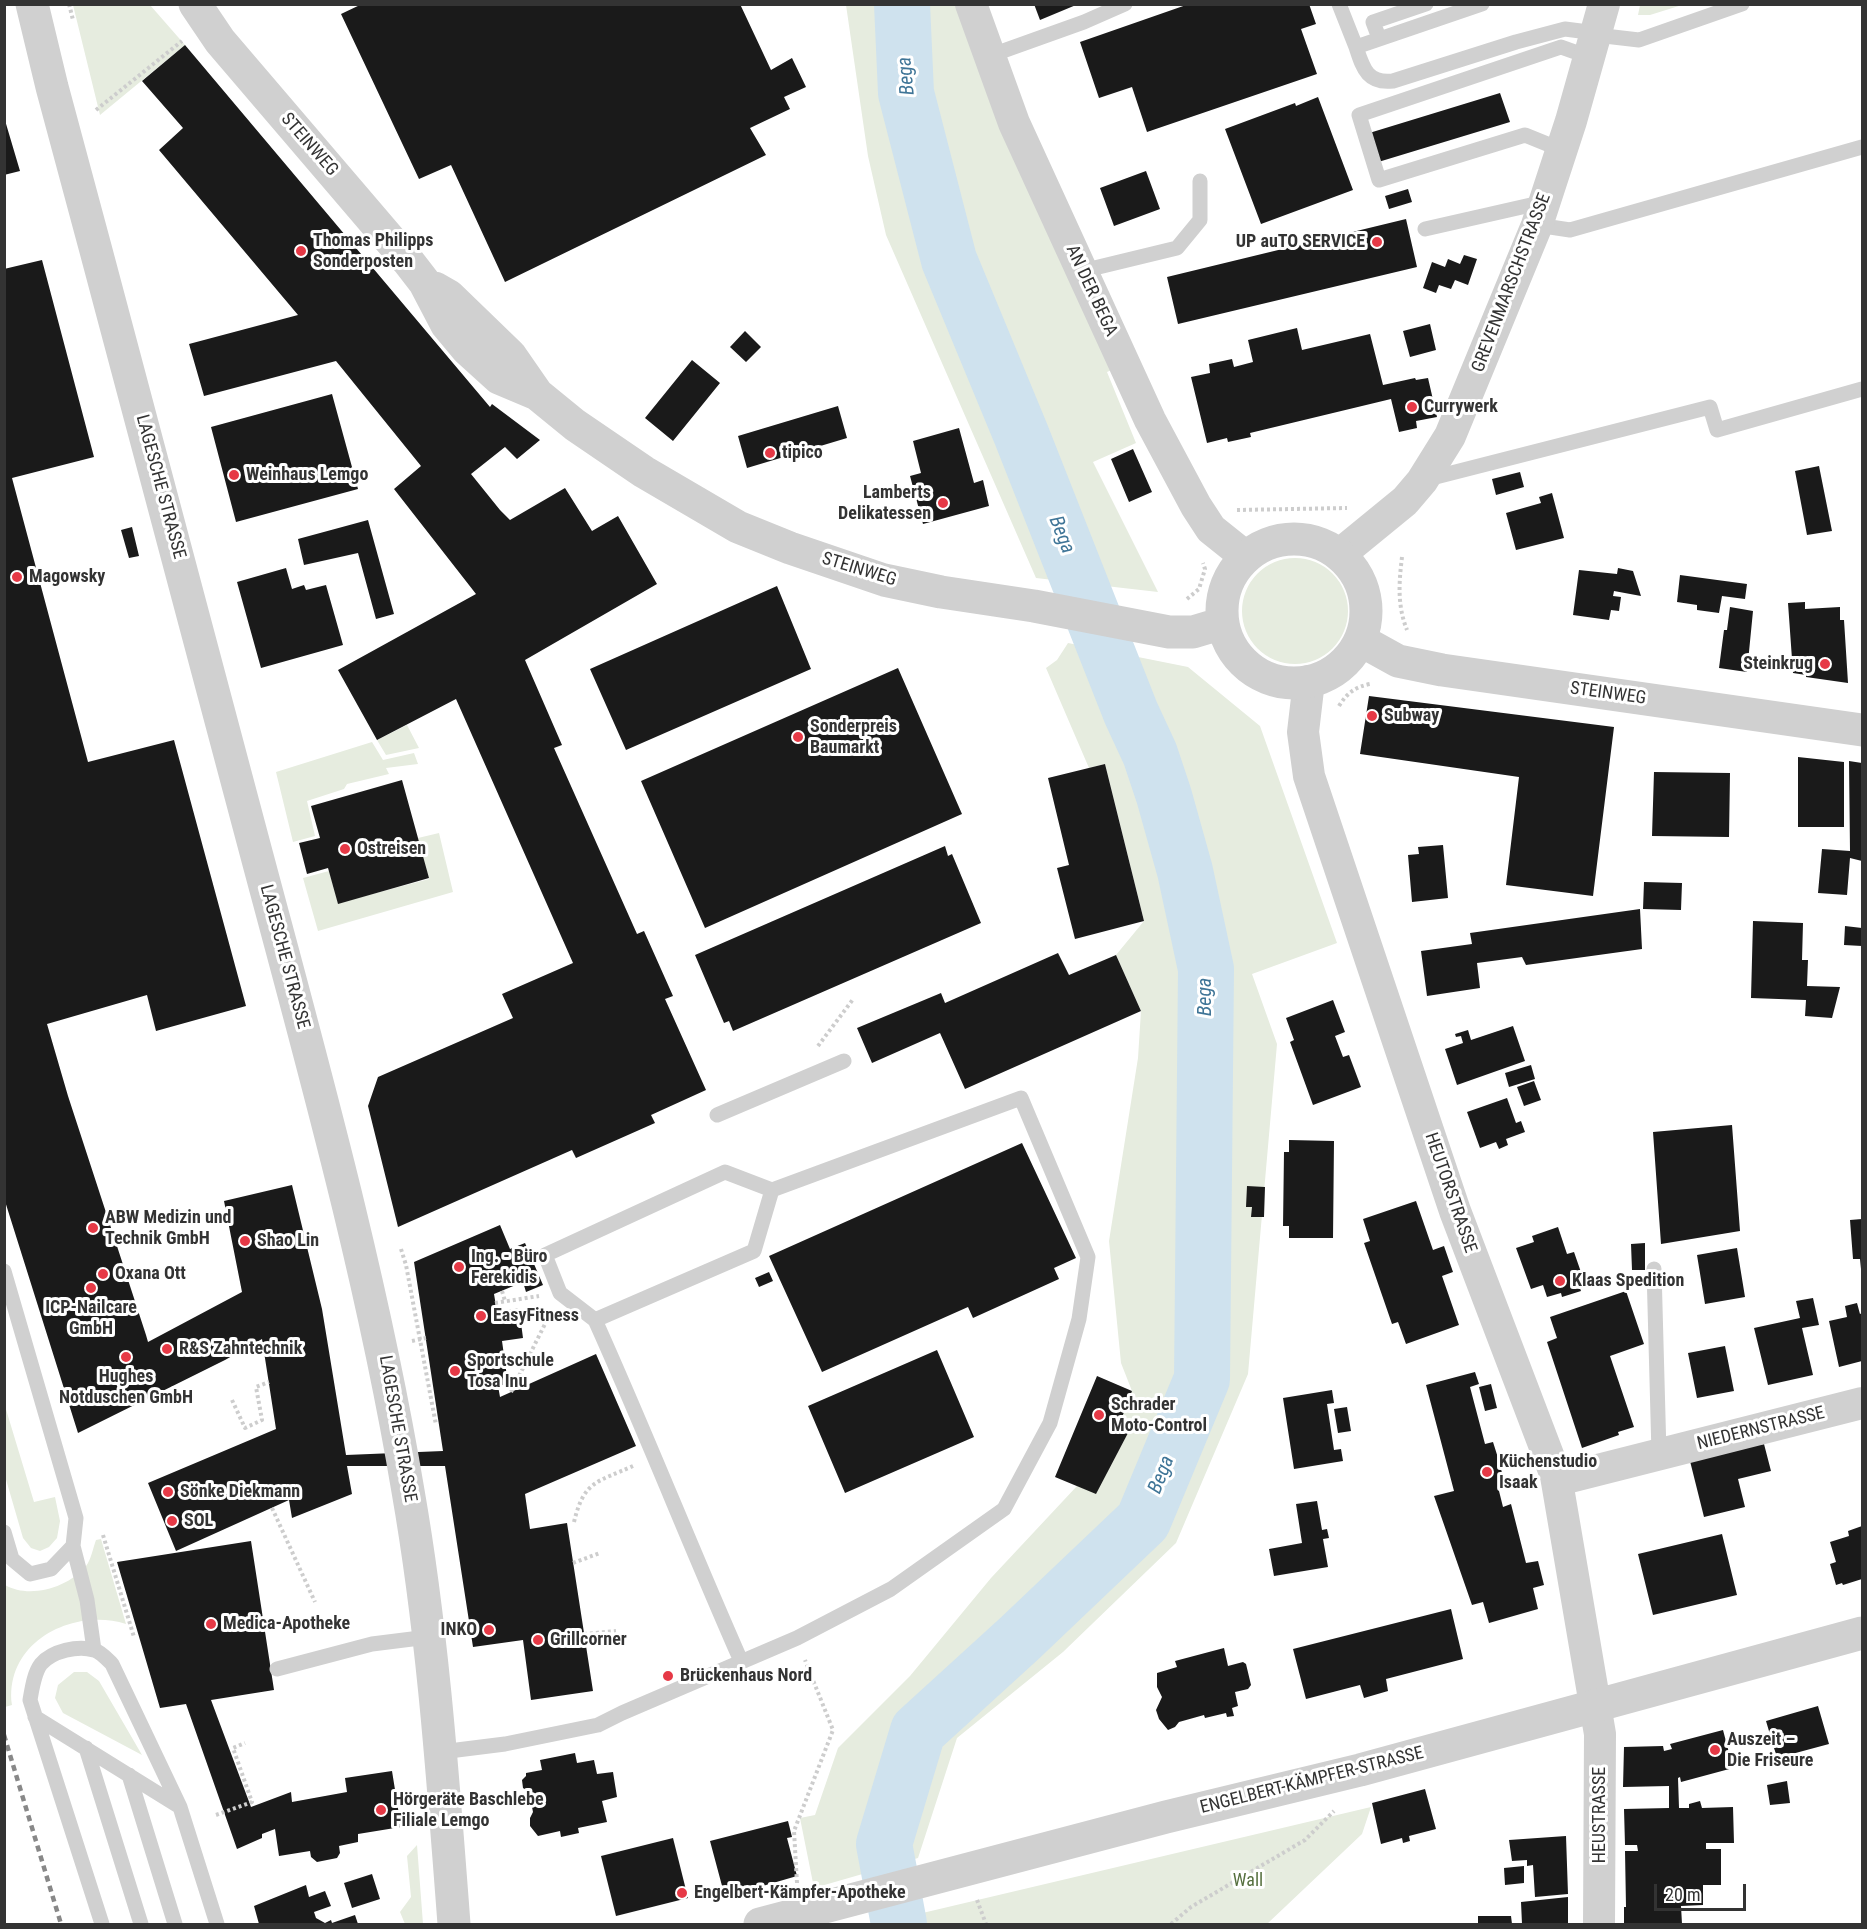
<!DOCTYPE html>
<html>
<head>
<meta charset="utf-8">
<style>
  body { margin:0 }
  #map { position:relative; width:1867px; height:1929px; overflow:hidden; background:#fff; font-family:"Roboto Condensed",sans-serif }
  canvas { display:block }
  .frame { position:absolute; inset:0; border:6px solid #333; pointer-events:none }
  .scale { position:absolute; left:1654px; top:1884px; width:92px; height:27px; box-sizing:border-box; border:3px solid #333; border-top:0; padding-left:8px; font-size:18px; line-height:21px; white-space:nowrap; color:#333; -webkit-text-stroke:4px #fff; paint-order:stroke }
</style>
</head>
<body>
<div id="map">
<canvas width="1867" height="1929"></canvas>
<div class="frame"></div>
<div class="scale">20 m</div>
</div>
<script>
const context = document.querySelector('canvas').getContext('2d');
context.lineJoin = 'round';
function fillPath(path, color) { context.fillStyle = color; context.fill(path, 'evenodd'); }
function stroke(path, color, width, dash) { context.strokeStyle = color; context.lineWidth = width; context.lineCap = dash ? 'butt' : 'round'; context.setLineDash(dash || []); context.stroke(path); }
function label(font, color, halo, rows, align = 'center') {
  context.font = font + ' "Roboto Condensed",sans-serif'; context.lineWidth = 6; context.setLineDash([]); context.textBaseline = 'middle'; context.strokeStyle = halo; context.fillStyle = color; for (const [text, x, y, turn = 0] of rows) {
    context.save(); context.translate(x, y); context.rotate((+turn || 0) * Math.PI / 180); context.textAlign = isNaN(turn) ? turn : align; if (halo) context.strokeText(text, 0, 0); context.fillText(text, 0, 0); context.restore();
  }
}
fillPath(new Path2D(`
  M73,5H150L185,45L100,115Z
  M846,5H960L1114,369L1107,372L1136,443L1093,462L1158,592L1036,578L886,235L868,156Z
  M1640,5V4L1682,5L1650,15H1638Z
  M1242 611a53 53 0 1 1 106 0a53 53 0 1 1-106 0Z
  M1068,643L1188,667L1260,726L1337,943L1252,974L1277,1044L1248,1374L1176,1543L1063,1652L957,1738L918,1858L814,1888L800,1818L815,1815L838,1748L910,1676L991,1578L1077,1486L1096,1493L1128,1433L1118,1428L1132,1391L1121,1363L1109,1241L1138,1058L1141,1011L1116,955L1144,921L1105,764L1089,768L1046,668L1057,660Z
  M407,725L419,748L386,755L377,740Z
  M372,742L383,760L414,753L418,764L386,768L389,774L347,784L344,789L307,801L315,836L293,842L276,772Z
  M439,833L453,892L318,931L303,878L329,871L338,903L429,879L418,838Z
  M5,1406L34,1502L55,1497L60,1521L57,1538L49,1547L40,1551L31,1548L23,1538L5,1476Z
  M101,1539L126,1624C72,1607 4,1643 12,1705L5,1707V1585C29,1599 68,1588 86,1566C91,1560 93,1548 96,1540Z
  M74,1672H87L99,1681L142,1755L63,1713L55,1698L58,1685Z
  M1371,1807L1362,1834L1267,1924H876Z
  M417,1845L423,1924H405L400,1912L411,1897L407,1856Z`), '#e6ecdf');
stroke(new Path2D(`
  M899,1924L884,1844L918,1731L1020,1638L1143,1521L1202,1379L1206,969L1185,871L1164,796L1150,754L1131,713L1021,434L949,260L906,93L902,4`), '#cfe2ee', 56);
fillPath(new Path2D(`
  M362,4H740L771,70L792,58L806,87L784,97L790,109L750,128L766,155L505,282L451,165L419,179L341,14Z
  M1034,4H1076V5L1040,20Z
  M1189,4H1309L1316,24L1301,29L1317,74L1147,132L1132,87L1099,98L1080,42Z
  M185,45L490,407L492,404L540,440L517,459L505,447L471,474L500,510L510,520L565,488L592,531L618,516L657,584L525,660L562,745L554,748L637,934L644,931L673,996L665,999L706,1090L651,1115L655,1123L576,1158L572,1150L398,1227L368,1106L378,1077L513,1018L502,994L573,963L456,699L377,740L338,670L476,594L394,489L421,466L336,361L204,396L189,344L298,315L159,150L183,128L142,81Z
  M1500,93L1510,122L1375,163L1366,134Z
  M1318,97L1353,190L1261,224L1225,129L1295,103L1296,106Z
  M4,117L20,171L4,175Z
  M1146,171L1160,209L1114,226L1100,188Z
  M1408,189L1412,202L1389,209L1385,196Z
  M1406,219L1417,267L1178,324L1167,277Z
  M1464,255L1477,259L1468,285L1455,280L1451,289L1439,285L1436,293L1423,288L1432,262L1445,267L1448,259L1460,264Z
  M42,260L94,457L12,478L88,762L174,740L246,1006L156,1031L147,995L47,1024L68,1096L146,1335L148,1342L242,1292L224,1201L292,1185L322,1309L346,1455L443,1451L414,1262L500,1225L510,1249L525,1243L543,1285L526,1292L523,1282L494,1294L497,1312L519,1308L523,1338L502,1341L508,1384L498,1386L500,1397L596,1354L636,1446L525,1494L530,1529L567,1523L593,1691L531,1700L523,1640L473,1647L445,1466H347L352,1494L292,1518L289,1500L176,1551L148,1483L276,1429L262,1339L225,1360L78,1433L4,1198V269Z
  M1430,324L1436,350L1410,357L1403,331Z
  M1297,328L1302,350L1370,334L1383,385L1415,378L1416,380L1428,378L1437,417L1416,421L1417,428L1399,432L1391,399L1250,433L1251,437L1228,442L1227,438L1207,443L1191,377L1210,373L1209,364L1232,359L1234,367L1253,362L1248,340Z
  M745,331L761,347L746,362L730,347Z
  M692,360L720,383L673,441L645,418Z
  M332,394L358,489L236,522L211,427Z
  M838,406L847,438L747,468L738,436Z
  M959,428L974,483L983,480L989,506L923,524L910,476L921,473L913,441Z
  M1133,449L1152,492L1129,502L1111,459Z
  M1819,466L1832,531L1807,535L1795,471Z
  M1520,472L1524,487L1496,495L1492,479Z
  M1552,493L1564,538L1516,550L1506,513L1541,503L1539,497Z
  M368,520L394,614L376,619L358,553L304,565L298,539Z
  M132,527L139,556L129,558L121,530Z
  M286,568L292,589L304,585L306,590L326,585L343,645L261,668L237,582Z
  M1618,568L1633,571L1641,596L1614,591L1613,596L1621,597L1619,611L1611,610L1609,620L1573,615L1579,570L1617,574Z
  M1680,575L1747,584L1745,599L1722,596L1719,613L1697,610V605L1677,602Z
  M777,586L811,669L626,750L590,669Z
  M1805,602V609L1840,607V620H1844L1848,683L1806,677V675L1793,673L1788,603Z
  M1730,607L1753,611L1747,672L1719,668L1724,630H1727Z
  M898,668L962,814L705,928L641,781Z
  M1369,696L1614,727L1593,896L1506,885L1519,777L1360,754Z
  M1798,757L1844,762V827H1798Z
  M1849,761L1862,763V861L1850,858L1847,895L1818,893L1822,849L1850,851Z
  M1105,764L1144,921L1075,939L1057,868L1069,865L1048,778Z
  M1654,772L1730,773L1729,837L1652,836Z
  M402,780L429,878L338,904L328,868L307,874L299,843L320,838L311,806Z
  M1443,845L1448,898L1412,902L1408,855L1419,854L1418,847Z
  M945,846L948,856L952,854L981,923L733,1031L729,1021L724,1023L695,955Z
  M1644,882L1682,883L1681,910L1643,909Z
  M1640,909L1642,949L1526,965L1522,957L1477,963L1480,988L1427,996L1421,951L1472,944L1470,933Z
  M1753,921L1803,923L1802,960H1808L1807,986L1840,987L1832,1018L1805,1016L1806,1000L1751,998Z
  M1845,926L1862,928V946L1844,945Z
  M1058,953L1069,975L1116,955L1141,1011L965,1089L940,1033L872,1063L857,1028L941,993L945,1003Z
  M1333,1000L1345,1032L1335,1036L1343,1057L1349,1055L1361,1087L1313,1105L1290,1042L1294,1040L1286,1018Z
  M1513,1026L1525,1061L1457,1085L1445,1049L1463,1043L1461,1036L1456,1037L1455,1034L1468,1030L1471,1040Z
  M1531,1065L1535,1079L1509,1087L1505,1073Z
  M1534,1081L1541,1100L1524,1106L1517,1087Z
  M1507,1098L1516,1123L1521,1121L1525,1132L1506,1139L1508,1145L1499,1149L1496,1142L1480,1148L1467,1112Z
  M1732,1125L1740,1231L1661,1244L1653,1132Z
  M1289,1140L1334,1141L1333,1238H1289V1226H1283L1284,1152H1289Z
  M1022,1143L1076,1258L1054,1268L1059,1279L973,1318L968,1307L822,1372L769,1256Z
  M1247,1186L1265,1187L1264,1217H1251L1252,1207H1246Z
  M1416,1201L1433,1250L1444,1246L1453,1272L1442,1276L1459,1325L1406,1344L1398,1322L1392,1324L1364,1243L1370,1241L1363,1219Z
  M1862,1219V1269H1861L1860,1259H1853L1850,1220Z
  M1558,1227L1567,1254L1574,1252L1583,1278L1577,1280L1581,1291L1562,1297L1561,1293L1547,1297L1543,1285L1531,1289L1516,1248L1534,1242L1532,1236Z
  M1645,1243V1270H1632L1631,1244Z
  M1737,1248L1745,1297L1705,1304L1697,1255Z
  M769,1272L773,1281L759,1287L755,1278Z
  M1626,1291L1644,1344L1610,1356L1634,1427L1618,1432L1619,1435L1582,1448L1547,1342L1557,1338L1550,1317Z
  M1813,1298L1819,1325L1802,1328L1813,1375L1768,1385L1754,1328L1800,1318L1796,1301Z
  M1857,1303L1860,1314L1862,1313V1361L1839,1367L1829,1321L1847,1317L1845,1306Z
  M1725,1346L1734,1391L1697,1398L1688,1353Z
  M937,1350L974,1437L845,1493L808,1406Z
  M1475,1372L1479,1384L1470,1387L1485,1444L1493,1442L1499,1461L1505,1485L1498,1487L1503,1507L1511,1504L1526,1563L1538,1561L1544,1585L1533,1588L1538,1609L1489,1623L1483,1602L1472,1605L1434,1496L1454,1491L1426,1385Z
  M1097,1376L1132,1391L1118,1428L1128,1433L1096,1494L1055,1477Z
  M1491,1384L1497,1408L1485,1411L1479,1387Z
  M1332,1390L1334,1403L1327,1404L1334,1450L1341,1449L1343,1461L1294,1469L1283,1398Z
  M1347,1407L1351,1431L1338,1433L1334,1409Z
  M1764,1444L1771,1471L1738,1479L1745,1507L1704,1517L1689,1457Z
  M1317,1501L1322,1530L1327,1529L1329,1538L1323,1539L1328,1567L1274,1576L1269,1549L1302,1543L1296,1504Z
  M1862,1526V1579L1843,1585L1842,1583L1836,1585L1830,1564L1836,1562L1830,1542L1849,1536L1848,1531Z
  M1722,1534L1737,1595L1653,1615L1638,1554Z
  M251,1541L274,1690L211,1700L251,1807L291,1792L292,1802L347,1792L345,1778L392,1771L401,1827L358,1834V1842L339,1846L340,1853L337,1858L317,1862L311,1857L310,1851L279,1856L275,1829L262,1834V1838L237,1849L186,1704L160,1708L117,1562Z
  M1451,1609L1463,1659L1386,1679L1388,1691L1364,1698L1360,1685L1306,1699L1293,1649Z
  M1224,1648L1228,1666L1243,1662L1246,1664L1251,1685L1248,1689L1235,1692L1238,1706L1232,1708L1234,1716L1227,1717L1226,1713L1205,1718L1204,1715L1179,1722L1175,1727L1168,1730L1159,1719L1156,1710L1162,1697L1157,1687V1673L1177,1667L1175,1661Z
  M1818,1706L1829,1744L1777,1758L1766,1721Z
  M1723,1730L1733,1768L1681,1782L1680,1777L1678,1778L1679,1808H1689V1804L1700,1801L1702,1808L1733,1807L1734,1843H1706V1849H1721V1885H1703V1905L1681,1906L1682,1924H1624V1907H1626L1625,1851H1638L1637,1845H1625L1624,1809L1669,1808V1786L1623,1787L1624,1747L1663,1746L1664,1751L1672,1749L1670,1744Z
  M575,1753L577,1763L594,1760L597,1774L613,1772L617,1797L602,1801L607,1822L578,1828L579,1833L561,1837L560,1831L538,1836L530,1826V1818L533,1812L529,1792L523,1788L522,1780L526,1776V1773L542,1770L540,1760Z
  M1787,1781L1790,1803L1770,1805L1767,1785Z
  M1425,1789L1436,1829L1409,1836L1410,1841L1403,1843L1402,1838L1381,1844L1372,1803Z
  M788,1821L792,1837L787,1838L797,1876L725,1897L710,1841Z
  M1566,1836L1568,1894L1535,1897L1533,1865L1527,1866V1860L1512,1861L1509,1840Z
  M673,1838L688,1898L616,1916L601,1856Z
  M1524,1866V1883L1505,1885L1504,1868Z
  M372,1874L380,1899L352,1908L344,1883Z
  M306,1885L309,1897L325,1891L331,1906L314,1912L316,1918L325,1923L331,1920L332,1923L355,1915L358,1924H259L254,1906Z
  M1568,1897V1924H1522L1521,1902Z
  M1478,1916H1511L1512,1924H1478Z`), '#1a1a1a');
stroke(new Path2D(`
  M69,4L73,20
  M96,110L182,41
  M1237,510L1347,508
  M1402,557C1399,582 1397,605 1407,630
  M1187,599L1199,589L1205,569L1203,563
  M1339,706C1347,693 1355,687 1370,684
  M818,1046L854,998
  M401,1249L406,1265L436,1425
  M502,1291L505,1301
  M495,1303L539,1296
  M412,1341L426,1338
  M511,1392L551,1312
  M232,1400L245,1428L262,1420L256,1387L269,1382
  M272,1508L315,1602
  M574,1522C584,1480 598,1482 633,1466
  M103,1535L134,1637
  M573,1563L600,1553
  M584,1634L616,1631
  M216,1815L252,1802L233,1748L245,1743
  M797,1883L794,1831L833,1730L805,1660
  M977,1900L986,1924
  M1171,1924L1191,1907L1305,1840L1334,1811`), '#cdcdcd', 4, [3, 3]);
stroke(new Path2D(`
  M1339,4L1356,47
  M1482,4L1356,47C1363,68 1367,84 1393,81L1516,42L1565,29L1596,33
  M1596,35L1639,40L1742,4
  M1379,38L1373,22L1426,4
  M989,56L1084,22L1125,4
  M1562,150L1525,135L1379,180L1359,115L1561,47L1589,57
  M1537,225L1570,230L1862,147
  M1425,229L1544,202
  M1082,271L1177,248L1200,220V181
  M1424,480L1710,407L1717,430L1862,389
  M717,1115L844,1061
  M1654,1269L1659,1454
  M4,1271L76,1518L73,1546L87,1600L94,1650
  M595,1320C646,1433 691,1548 741,1661
  M4,1532L12,1559L30,1574L51,1569L73,1546
  M277,1669L372,1644L428,1637
  M35,1717L180,1807
  M86,1748L141,1924
  M441,1752L505,1744L598,1725L622,1713L797,1638L891,1589L1004,1509L1050,1423L1079,1319L1088,1257L1021,1098L772,1190L725,1172L545,1255L560,1293L595,1320L754,1251L772,1190
  M129,1775L175,1924
  M102,1924L30,1700C32,1689 34,1673 41,1664C52,1651 78,1645 94,1650C101,1652 107,1659 112,1664L180,1807L217,1924`), '#d0d0d0', 15);
stroke(new Path2D(`
  M971,4L1014,123L1150,420L1196,506L1211,529L1246,557
  M1339,555L1405,501L1422,481L1450,436L1537,225L1571,121L1604,4
  M1309,681L1303,732L1309,776L1455,1211L1556,1476L1600,1734L1599,1924
  M1556,1476L1570,1477L1862,1403`), '#d0d0d0', 32);
stroke(new Path2D(`
  M32,4L52,87C121,343 189,599 257,856C313,1066 372,1276 408,1491C433,1634 443,1780 454,1924
  M195,4L220,41L408,261L425,283L447,325L467,349L499,378L537,394L575,425L644,472L738,527L790,548L884,580L941,592L1034,606L1169,632H1193L1223,623
  M435,288L449,296L510,355L537,394
  M1222 611a72 72 0 1 1 144 0a72 72 0 1 1-144 0Z
  M1360,640L1398,661L1442,670L1862,730
  M760,1924L1166,1817L1360,1770L1862,1633`), '#d0d0d0', 33);
stroke(new Path2D(`
  M4,1735L61,1924`), '#888', 4.5, [6, 4.5]);
for (const [x, y, r, color] of [
  [1377,242,6,"#e63946"],
  [301,251,6,"#e63946"],
  [1412,407,6,"#e63946"],
  [770,453,6,"#e63946"],
  [234,475,6,"#e63946"],
  [943,503,6,"#e63946"],
  [17,577,6,"#e63946"],
  [1825,664,6,"#e63946"],
  [1372,716,6,"#e63946"],
  [798,737,6,"#e63946"],
  [345,849,6,"#e63946"],
  [93,1228,6,"#e63946"],
  [245,1241,6,"#e63946"],
  [459,1267,6,"#e63946"],
  [103,1274,6,"#e63946"],
  [1560,1281,6,"#e63946"],
  [91,1288,6,"#e63946"],
  [481,1316,6,"#e63946"],
  [167,1349,6,"#e63946"],
  [126,1357,6,"#e63946"],
  [455,1371,6,"#e63946"],
  [1099,1415,6,"#e63946"],
  [1487,1472,6,"#e63946"],
  [168,1492,6,"#e63946"],
  [172,1521,6,"#e63946"],
  [211,1624,6,"#e63946"],
  [489,1630,6,"#e63946"],
  [538,1640,6,"#e63946"],
  [668,1676,6,"#e63946"],
  [1715,1750,6,"#e63946"],
  [381,1810,6,"#e63946"],
  [682,1893,6,"#e63946"]
]) { const dot = new Path2D(); dot.arc(x, y, r, 0, 2 * Math.PI); context.fillStyle = color; context.fill(dot); stroke(dot, '#fff', 2); }
label('18px', '#333', '#fff', [
  ["STEINWEG",309,145,49],
  ["GREVENMARSCHSTRASSE",1512,283,-69],
  ["AN DER BEGA",1091,291,65],
  ["LAGESCHE STRASSE",160,487,75],
  ["STEINWEG",859,570,17],
  ["STEINWEG",1608,694,8],
  ["LAGESCHE STRASSE",284,957,75],
  ["HEUTORSTRASSE",1450,1193,71],
  ["LAGESCHE STRASSE",397,1429,80],
  ["NIEDERNSTRASSE",1761,1429,-14],
  ["ENGELBERT-KÄMPFER-STRASSE",1312,1781,-14],
  ["HEUSTRASSE",1600,1815,-90]
]);
label('bold 18px', '#333', '#fff', [
  ["Thomas Philipps",313,241],
  ["Sonderposten",313,262],
  ["UP auTO SERVICE",1365,242,"right"],
  ["Currywerk",1424,407],
  ["tipico",782,453],
  ["Weinhaus Lemgo",246,475],
  ["Lamberts",931,493,"right"],
  ["Delikatessen",931,514,"right"],
  ["Magowsky",29,577],
  ["Steinkrug",1813,664,"right"],
  ["Subway",1384,716],
  ["Sonderpreis",810,727],
  ["Baumarkt",810,748],
  ["Ostreisen",357,849],
  ["ABW Medizin und",105,1218],
  ["Technik GmbH",105,1239],
  ["Shao Lin",257,1241],
  ["Ing. - Büro",471,1257],
  ["Ferekidis",471,1278],
  ["Oxana Ott",115,1274],
  ["Klaas Spedition",1572,1281],
  ["ICP-Nailcare",91,1308,"center"],
  ["GmbH",91,1329,"center"],
  ["EasyFitness",493,1316],
  ["R&S Zahntechnik",179,1349],
  ["Sportschule",467,1361],
  ["Tosa Inu",467,1382],
  ["Hughes",126,1377,"center"],
  ["Notduschen GmbH",126,1398,"center"],
  ["Schrader",1111,1405],
  ["Moto-Control",1111,1426],
  ["Küchenstudio",1499,1462],
  ["Isaak",1499,1483],
  ["Sönke Diekmann",180,1492],
  ["SOL",184,1521],
  ["Medica-Apotheke",223,1624],
  ["INKO",477,1630,"right"],
  ["Grillcorner",550,1640],
  ["Brückenhaus Nord",680,1676],
  ["Auszeit –",1727,1740],
  ["Die Friseure",1727,1761],
  ["Hörgeräte Baschlebe",393,1800],
  ["Filiale Lemgo",393,1821],
  ["Engelbert-Kämpfer-Apotheke",694,1893]
], 'left');
label('18px', '#56703f', '#fff', [
  ["Wall",1248,1881]
]);
label('italic 20px', '#3f7597', '#fff', [
  ["Bega",907,76,-95],
  ["Bega",1061,535,68],
  ["Bega",1206,997,-90],
  ["Bega",1162,1475,-68]
]);
</script>
</body>
</html>
